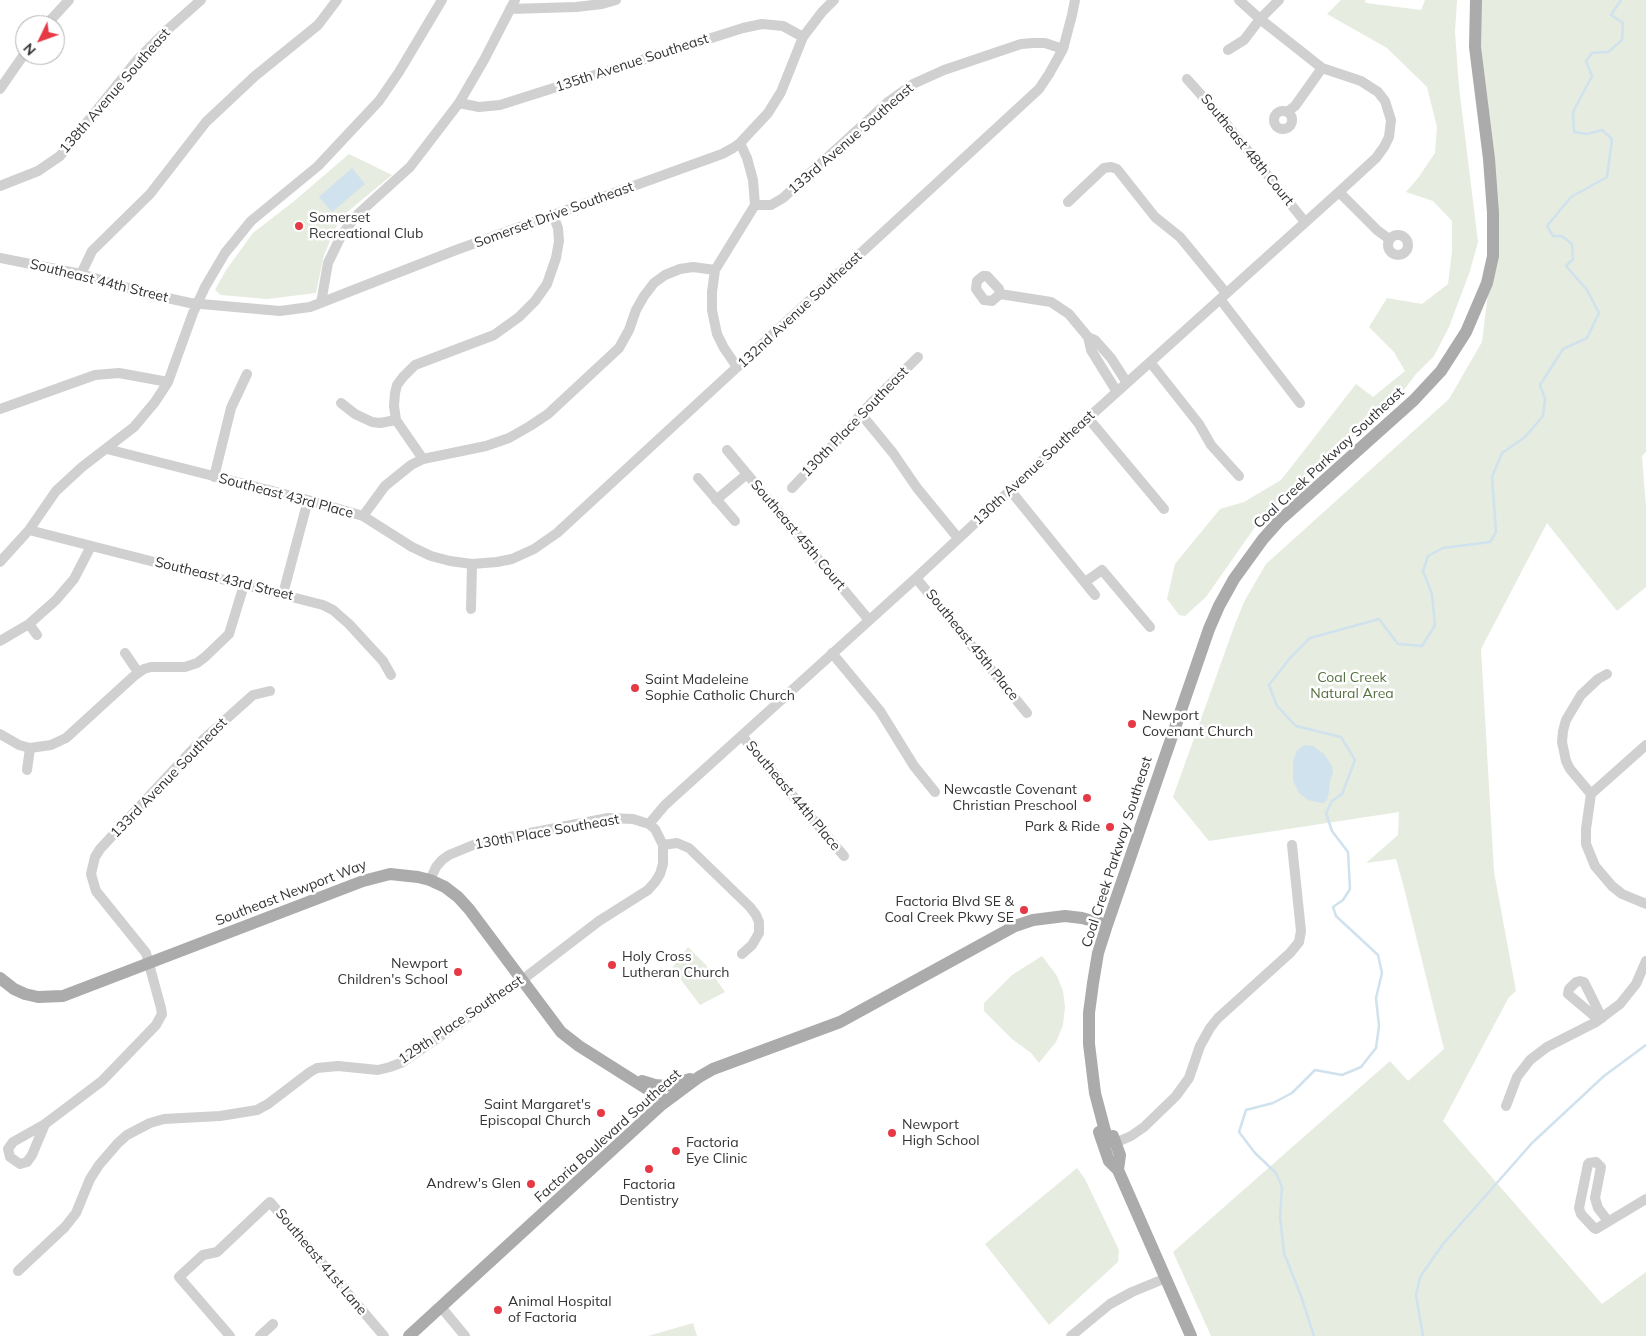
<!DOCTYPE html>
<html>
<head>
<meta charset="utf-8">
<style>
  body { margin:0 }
  #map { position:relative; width:1646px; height:1336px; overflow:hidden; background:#fff; font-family:Mulish,sans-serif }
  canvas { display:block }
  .north { position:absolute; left:15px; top:15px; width:50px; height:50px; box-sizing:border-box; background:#fff; border:1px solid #adadad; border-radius:50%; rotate:228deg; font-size:14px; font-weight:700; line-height:20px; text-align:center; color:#333 }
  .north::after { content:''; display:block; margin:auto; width:18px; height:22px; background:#e63946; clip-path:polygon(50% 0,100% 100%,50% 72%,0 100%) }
</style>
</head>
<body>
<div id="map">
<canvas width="1646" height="1336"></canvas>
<div class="north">N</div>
</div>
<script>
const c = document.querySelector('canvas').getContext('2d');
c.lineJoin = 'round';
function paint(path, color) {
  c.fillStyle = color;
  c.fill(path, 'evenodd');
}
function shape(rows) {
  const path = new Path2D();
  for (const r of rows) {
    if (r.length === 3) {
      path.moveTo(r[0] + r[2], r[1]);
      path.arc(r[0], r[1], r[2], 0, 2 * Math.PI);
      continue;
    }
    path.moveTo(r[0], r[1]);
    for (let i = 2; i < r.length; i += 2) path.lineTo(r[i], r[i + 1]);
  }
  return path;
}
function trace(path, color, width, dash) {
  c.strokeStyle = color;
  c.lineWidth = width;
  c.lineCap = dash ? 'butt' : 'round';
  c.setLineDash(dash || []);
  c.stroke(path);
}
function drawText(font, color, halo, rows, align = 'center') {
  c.font = font + ' Mulish,sans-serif';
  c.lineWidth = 5;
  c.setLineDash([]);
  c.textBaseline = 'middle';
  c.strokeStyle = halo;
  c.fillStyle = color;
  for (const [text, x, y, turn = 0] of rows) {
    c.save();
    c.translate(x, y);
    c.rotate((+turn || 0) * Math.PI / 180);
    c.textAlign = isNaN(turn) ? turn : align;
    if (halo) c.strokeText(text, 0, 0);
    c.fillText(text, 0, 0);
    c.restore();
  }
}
paint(shape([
  [1341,0,1365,0,1366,3,1421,10,1425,0,1457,0,1455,32,1459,87,1478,242,1470,271,1449,327,1434,356,1416,374,1403,391,1262,517,1206,597,1185,616,1179,615,1167,599,1175,564,1220,509,1244,502,1281,480,1356,384,1373,397,1405,371,1394,352,1369,327,1387,298,1422,304,1448,284,1452,252,1452,221,1433,201,1406,192,1418,178,1435,153,1437,127,1427,87,1387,48,1327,14],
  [1482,0,1646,0,1646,452,1642,456,1646,507,1646,587,1617,611,1547,523,1481,649,1494,872,1516,991,1509,997,1443,1121,1602,1304,1646,1272,1646,1336,1211,1336,1173,1252,1390,1061,1408,1081,1444,1049,1403,884,1396,859,1366,863,1398,835,1399,812,1209,841,1173,797,1235,624,1245,600,1266,564,1449,399,1482,342,1493,253,1476,44],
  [349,154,392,175,340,218,324,255,316,293,267,299,221,295,215,290,226,270,253,233,293,202],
  [688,947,706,965,725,992,700,1005,672,968],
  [1042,956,1057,976,1063,991,1065,1007,1063,1025,1056,1042,1039,1063,1031,1053,1012,1039,984,1011,984,1003,1012,975],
  [1077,1168,1085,1179,1119,1250,1118,1262,1049,1325,985,1244],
  [693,1323,697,1336,648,1336]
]), '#e6ecdf');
paint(shape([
  [352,168,365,184,332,212,319,197],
  [1305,745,1313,746,1324,754,1332,766,1333,773,1330,781,1329,792,1327,800,1323,803,1308,800,1299,793,1293,780,1293,761,1297,750]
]), '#cfe2ee');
trace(shape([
  [1314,1336,1301,1296,1284,1253,1280,1217,1282,1187,1276,1173,1255,1153,1239,1132,1246,1110,1273,1103,1292,1093,1315,1070,1342,1075,1361,1067,1376,1048,1379,1026,1376,998,1382,973,1378,955,1336,916,1333,907,1343,900,1350,889,1348,852,1332,831,1326,813,1332,801,1342,794,1355,760,1341,737,1296,726,1277,706,1269,685,1290,658,1310,638,1379,619,1398,644,1422,646,1435,625,1432,594,1423,571,1428,556,1443,548,1490,542,1496,532,1492,477,1502,453,1525,437,1543,416,1545,399,1540,385,1563,349,1587,338,1599,313,1587,290,1566,266,1573,259,1572,244,1562,236,1553,236,1547,226,1571,197,1607,177,1612,139,1602,130,1587,134,1574,132,1573,112,1592,76,1586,61,1592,53,1608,52,1622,40,1623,23,1611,15,1621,0],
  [1423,1336,1416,1295,1420,1277,1443,1244,1532,1143,1604,1076,1646,1045]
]), '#cfe2ee', 2.5);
trace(shape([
  [510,9,576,7,602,4,616,0],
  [46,25,69,0],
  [1228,50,1244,40,1260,19,1279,0],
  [1187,79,1221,117,1305,222],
  [0,89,25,53],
  [459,103,479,107,500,105,743,28,762,24,783,26,803,37],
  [1283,120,9],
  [1287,112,1295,106,1322,68],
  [0,186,38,171,60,156,138,59,166,31,201,0],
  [1339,192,1377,230,1389,239],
  [1068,202,1104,168,1111,167,1117,169,1155,217,1180,237,1226,293],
  [755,205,771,205,783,198,888,102,913,84,944,70,1021,44,1033,43,1045,43,1063,49],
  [1398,245,10],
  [0,258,81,274,145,293,190,303,280,311,310,307,456,250,722,154,733,148,740,143,768,113,781,92,803,37,822,12,834,0],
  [81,274,92,251,150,194,206,122,255,76,318,25,337,0],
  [1000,294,992,301,984,300,976,289,977,281,983,276,987,276,999,289,1000,294,1051,302,1069,314,1088,337,1091,350,1117,392],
  [1220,299,1300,403],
  [321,303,328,263,342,234,358,214,410,167,459,103,484,60,515,0],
  [1088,337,1095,340,1111,358,1127,383],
  [1150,362,1199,424,1211,445,1239,476],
  [737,367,724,348,717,334,712,310,712,292,715,270,755,205,753,180,747,158,740,143],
  [341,403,355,414,372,422,380,423,396,420],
  [0,409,95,375,119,373,168,382],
  [861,414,893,453,917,488,958,538],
  [1088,418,1164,509],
  [107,449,308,500,363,516,412,547,431,556,450,561,472,564,497,562,512,559,534,549,557,533,1039,89,1049,74,1063,49,1072,15,1075,0],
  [727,450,869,620],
  [423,459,396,420,394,406,395,393,397,385,403,377,415,365,494,335,519,317,535,301,547,284,556,258,559,241,558,228,553,215],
  [214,477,231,408,247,374],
  [698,478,735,521],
  [792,488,851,426,871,403,918,357],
  [1010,490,1095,595],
  [716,500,747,474],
  [363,516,385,486,411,465,423,459,486,446,509,438,530,426,548,414,619,348,629,330,636,310,644,296,654,283,665,275,680,269,693,267,715,270],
  [29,530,323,605,333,610,349,624,383,661,391,675],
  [0,562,29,530,56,491,82,467,134,427,155,402,168,382,193,313,205,287,225,253,251,221,318,166,379,101,399,72,442,0],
  [916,578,1027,713],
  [1085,582,1102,570,1150,627],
  [283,594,308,500],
  [471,609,472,564],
  [29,624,37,635],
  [0,641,29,624,56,600,74,579,91,546],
  [125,653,138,672],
  [832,653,880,711,914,766,935,792],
  [0,734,19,745,30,748,27,770],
  [742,736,844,856],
  [30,748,51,745,66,738,134,676,144,669,151,667,185,667,197,663,205,657,229,634,244,585],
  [1591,794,1570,769,1566,761,1562,742,1563,731,1566,720,1581,695,1598,679,1607,674],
  [1591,794,1586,829,1586,844,1595,866,1612,886,1622,894,1646,904],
  [1591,794,1646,745],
  [649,824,665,805,916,578,1088,418,1339,192,1376,158,1384,147,1389,137,1391,120,1385,101,1378,92,1361,81,1322,68,1260,19,1239,0],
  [663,845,677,843,689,848,750,907,756,915,759,922,759,933,752,945,742,954],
  [1599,1020,1568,994,1569,989,1576,982,1580,981,1584,982,1602,1018],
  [1506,1106,1517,1077,1530,1060,1547,1047,1596,1022,1620,1004,1636,984,1646,961],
  [45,1124,32,1155,27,1162,20,1164,10,1157,8,1149,13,1142,45,1124,102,1081,156,1025,162,1014,161,1008,146,953,96,891,91,874,95,857,100,849,195,747,253,695,270,691],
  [1115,1143,1131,1136,1144,1127,1176,1096,1189,1078,1200,1046,1210,1028,1218,1018,1290,953,1299,942,1301,931,1292,845],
  [1608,1221,1598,1208,1595,1198,1601,1167,1596,1162,1589,1163,1588,1164,1579,1208,1581,1214,1594,1228,1596,1229,1646,1199],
  [18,1271,65,1227,76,1213,90,1179,99,1165,118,1143,127,1135,150,1123,164,1119,220,1116,257,1110,268,1104,310,1072,317,1068,338,1066,378,1070,390,1067,403,1062,522,980,599,921,648,890,655,882,660,874,663,864,663,845,655,829,649,824,633,819,608,818,478,843,449,855,442,860,436,867,430,880],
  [441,1307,465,1336],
  [230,1336,179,1277,203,1255,217,1252,270,1202,384,1336],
  [260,1336,273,1324],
  [1071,1336,1110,1304,1132,1292,1166,1278]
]), '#d0d0d0', 10);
trace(shape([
  [0,978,14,989,25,994,38,997,63,996,363,881,390,874,418,877,430,880,445,887,458,897,469,909,561,1032,579,1046,666,1101],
  [642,1081,655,1085,666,1086,690,1079],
  [1099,1132,1109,1161,1118,1170,1191,1336],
  [1113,1136,1120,1155,1118,1170],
  [1115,1143,1107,1137,1105,1131,1095,1093,1089,1044,1089,1013,1093,983,1098,953,1107,925,1209,629,1219,606,1234,579,1263,539,1280,520,1414,400,1441,371,1466,332,1487,283,1493,256,1493,213,1489,159,1475,47,1476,0],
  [409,1336,660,1106,699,1077,713,1069,840,1022,1015,926,1033,920,1065,916,1082,918,1107,925]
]), '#ababab', 12);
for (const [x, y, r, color] of [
  [299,226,5,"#e63946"],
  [635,688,5,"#e63946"],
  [1132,724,5,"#e63946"],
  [1087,798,5,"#e63946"],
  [1110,827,5,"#e63946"],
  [1024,910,5,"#e63946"],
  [612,965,5,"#e63946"],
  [458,972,5,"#e63946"],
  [601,1113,5,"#e63946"],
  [892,1133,5,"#e63946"],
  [676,1151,5,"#e63946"],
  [649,1169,5,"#e63946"],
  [531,1184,5,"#e63946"],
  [498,1310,5,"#e63946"]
]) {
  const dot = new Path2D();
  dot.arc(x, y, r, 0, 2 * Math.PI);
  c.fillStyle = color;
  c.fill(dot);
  trace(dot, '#fff', 2);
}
drawText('14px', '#333', '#fff', [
  ["135th Avenue Southeast",632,63,-18],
  ["138th Avenue Southeast",115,91,-49],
  ["133rd Avenue Southeast",851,139,-41],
  ["Southeast 48th Court",1247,150,51],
  ["Somerset Drive Southeast",554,215,-20],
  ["Southeast 44th Street",99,281,14],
  ["132nd Avenue Southeast",800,310,-43],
  ["130th Place Southeast",855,422,-46],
  ["Coal Creek Parkway Southeast",1329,458,-43],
  ["130th Avenue Southeast",1034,468,-43],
  ["Southeast 43rd Place",286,496,15],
  ["Southeast 45th Court",798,535,50],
  ["Southeast 43rd Street",224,579,14],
  ["Southeast 45th Place",972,645,51],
  ["133rd Avenue Southeast",169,778,-46],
  ["Southeast 44th Place",793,796,50],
  ["130th Place Southeast",547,832,-10],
  ["Coal Creek Parkway Southeast",1117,852,-72],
  ["Southeast Newport Way",291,893,-21],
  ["129th Place Southeast",461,1020,-34],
  ["Factoria Boulevard Southeast",608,1136,-42],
  ["Southeast 41st Lane",321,1262,50]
]);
drawText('14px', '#333', '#fff', [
  ["Somerset",309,218],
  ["Recreational Club",309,234],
  ["Saint Madeleine",645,680],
  ["Sophie Catholic Church",645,696],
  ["Newport",1142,716],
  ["Covenant Church",1142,732],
  ["Newcastle Covenant",1077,790,"right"],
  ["Christian Preschool",1077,806,"right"],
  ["Park & Ride",1100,827,"right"],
  ["Factoria Blvd SE &",1014,902,"right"],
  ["Coal Creek Pkwy SE",1014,918,"right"],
  ["Holy Cross",622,957],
  ["Lutheran Church",622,973],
  ["Newport",448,964,"right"],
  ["Children's School",448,980,"right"],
  ["Saint Margaret's",591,1105,"right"],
  ["Episcopal Church",591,1121,"right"],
  ["Newport",902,1125],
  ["High School",902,1141],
  ["Factoria",686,1143],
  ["Eye Clinic",686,1159],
  ["Andrew's Glen",521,1184,"right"],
  ["Factoria",649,1185,"center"],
  ["Dentistry",649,1201,"center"],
  ["Animal Hospital",508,1302],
  ["of Factoria",508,1318]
], 'left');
drawText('14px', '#56703f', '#fff', [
  ["Coal Creek",1352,678],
  ["Natural Area",1352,694]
]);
</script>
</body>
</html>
